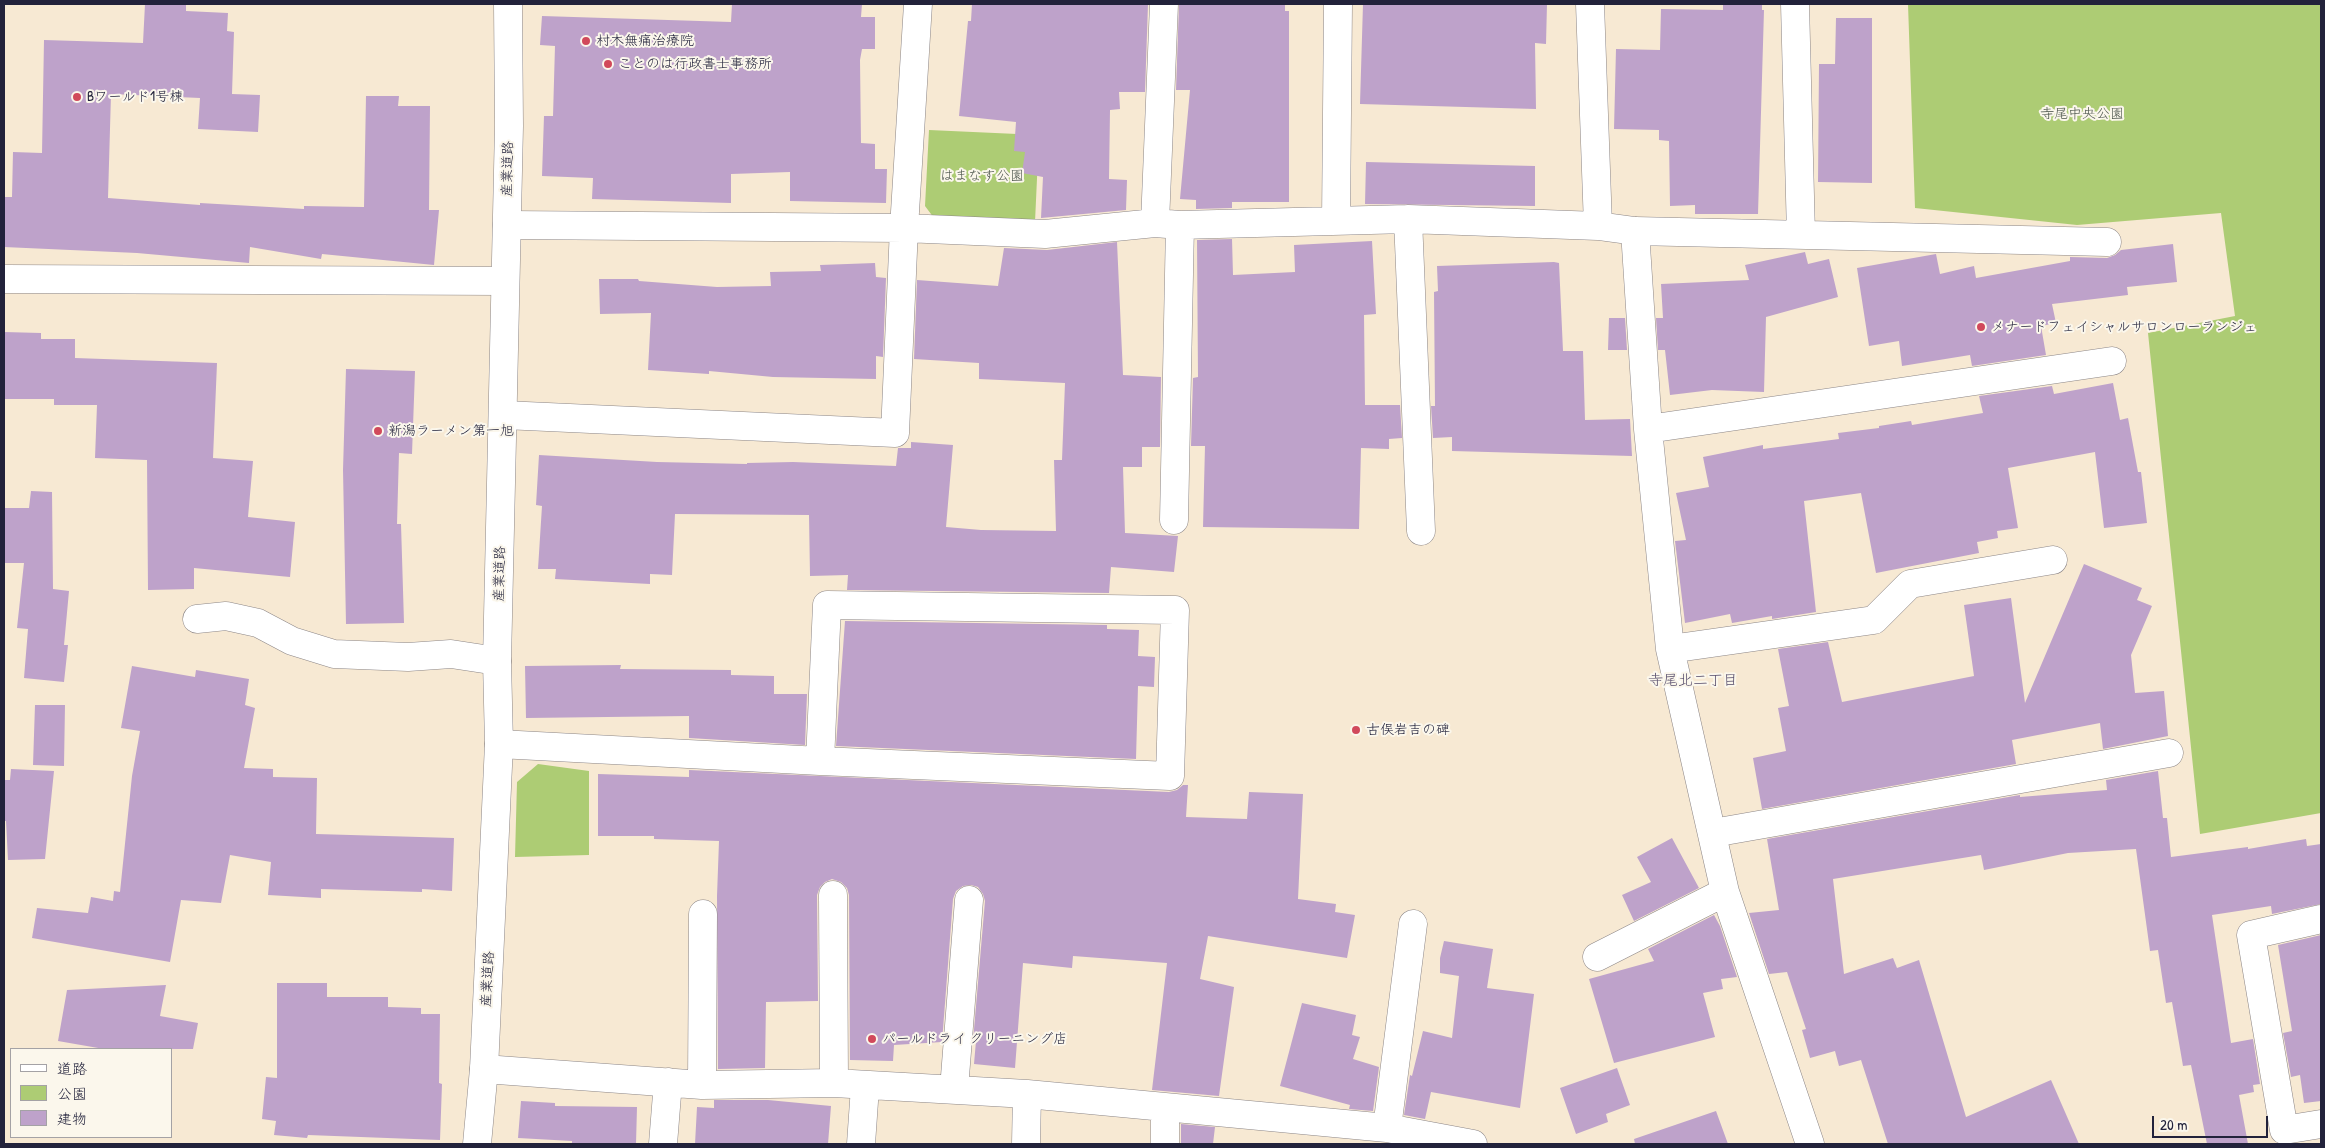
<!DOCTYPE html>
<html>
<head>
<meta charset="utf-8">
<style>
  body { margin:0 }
  #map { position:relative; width:2325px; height:1148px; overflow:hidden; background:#f7e9d3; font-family:"Patrick Hand","Klee One",sans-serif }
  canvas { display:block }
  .frame { position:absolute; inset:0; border:5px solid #22223b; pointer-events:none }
  .legend { position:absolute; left:10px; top:1048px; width:162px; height:90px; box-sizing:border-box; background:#fbf7ec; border:1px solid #a4a2a5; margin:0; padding:6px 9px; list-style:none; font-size:15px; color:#22223b }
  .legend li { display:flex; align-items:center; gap:10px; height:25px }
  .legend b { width:25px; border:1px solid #a4a2a5 }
  .scale { position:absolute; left:2152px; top:1116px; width:116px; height:22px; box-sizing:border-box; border:2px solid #22223b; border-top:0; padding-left:6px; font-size:15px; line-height:18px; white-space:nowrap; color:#22223b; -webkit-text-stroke:4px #fbf7ec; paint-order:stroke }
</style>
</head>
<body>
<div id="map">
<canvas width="2325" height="1148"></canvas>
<div class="frame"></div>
<ul class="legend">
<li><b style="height:6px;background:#fff"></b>道路</li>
<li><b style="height:14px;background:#adcc74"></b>公園</li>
<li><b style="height:14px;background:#bea2ca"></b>建物</li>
</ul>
<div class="scale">20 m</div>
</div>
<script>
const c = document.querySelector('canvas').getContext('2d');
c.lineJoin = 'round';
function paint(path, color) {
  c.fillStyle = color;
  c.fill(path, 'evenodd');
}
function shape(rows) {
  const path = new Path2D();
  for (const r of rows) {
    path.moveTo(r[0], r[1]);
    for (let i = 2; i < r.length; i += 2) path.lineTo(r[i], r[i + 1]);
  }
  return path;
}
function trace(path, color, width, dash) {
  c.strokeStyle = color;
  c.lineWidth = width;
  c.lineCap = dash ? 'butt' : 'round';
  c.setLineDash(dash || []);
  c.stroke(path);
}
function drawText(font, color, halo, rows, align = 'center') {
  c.font = font + ' "Patrick Hand","Klee One",sans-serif';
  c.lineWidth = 4;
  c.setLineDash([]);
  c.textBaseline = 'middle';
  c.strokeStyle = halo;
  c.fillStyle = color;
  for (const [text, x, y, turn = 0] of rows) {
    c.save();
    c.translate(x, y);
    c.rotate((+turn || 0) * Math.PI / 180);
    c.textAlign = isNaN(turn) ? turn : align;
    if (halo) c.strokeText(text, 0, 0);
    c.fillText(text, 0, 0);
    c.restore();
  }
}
paint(shape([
  [1908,4,2321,4,2321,813,2200,834,2148,333,2235,316,2221,213,2077,225,1915,208],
  [929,130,1039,135,1035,222,934,218,925,206],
  [538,764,589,771,589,855,515,857,517,782]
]), '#adcc74');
paint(shape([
  [145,4,186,4,186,11,228,13,227,31,234,32,232,94,260,95,258,132,198,129,200,98,111,94,108,198,200,205,200,203,304,209,304,206,364,207,366,96,399,96,398,106,430,106,429,210,439,210,434,265,322,254,321,259,250,247,249,263,137,253,4,247,4,197,12,197,13,152,42,153,44,40,143,43],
  [732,4,862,4,861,17,875,17,875,49,862,49,860,60,861,143,875,144,875,169,887,169,886,203,790,201,790,172,731,174,731,203,592,199,593,178,542,176,544,116,553,116,555,46,540,45,542,16,731,22],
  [972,4,1148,4,1145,92,1119,92,1120,109,1110,110,1109,179,1127,180,1126,210,1041,218,1043,177,1022,173,1025,152,1014,151,1016,122,959,116,968,21,971,21],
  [1179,4,1285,4,1285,11,1289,11,1289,202,1232,202,1232,208,1196,209,1196,200,1180,199,1190,90,1176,90],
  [1363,4,1547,4,1546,44,1535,43,1536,109,1360,104],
  [1723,4,1762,4,1762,10,1764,10,1758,214,1695,214,1695,205,1670,206,1669,141,1659,140,1659,130,1614,129,1616,49,1660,50,1661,9,1723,10],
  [1836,18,1872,18,1872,183,1818,182,1819,64,1835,64],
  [1366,162,1535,166,1535,206,1365,204],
  [1232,239,1233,275,1295,272,1294,245,1372,241,1376,314,1364,315,1365,405,1400,405,1402,438,1389,439,1389,449,1361,448,1359,529,1203,527,1205,446,1191,446,1193,378,1198,377,1197,240],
  [1117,242,1123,375,1161,377,1160,447,1142,447,1142,467,1123,467,1125,533,1178,536,1174,572,1111,567,1109,593,847,590,848,575,810,576,809,515,675,514,672,575,650,574,650,584,555,579,556,569,538,569,542,506,536,505,539,455,657,462,747,464,747,463,793,462,896,466,898,448,911,448,911,442,953,445,946,527,981,530,1056,531,1054,460,1062,460,1065,383,979,379,979,363,914,359,917,280,998,286,1004,248,1047,250],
  [2173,244,2177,282,2127,287,2128,295,2052,304,2056,323,2041,326,2046,355,1972,366,1970,355,1902,366,1899,341,1869,346,1857,268,1936,254,1940,274,1974,266,1976,278,2070,261,2070,257,2107,258,2115,255,2121,250],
  [1805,252,1808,264,1829,259,1838,297,1766,317,1764,392,1712,390,1670,395,1665,350,1658,350,1656,318,1663,318,1661,284,1749,280,1745,265],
  [1554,262,1559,263,1563,351,1583,351,1585,420,1630,419,1632,456,1452,451,1452,437,1433,438,1431,406,1435,406,1434,292,1438,291,1437,266],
  [875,263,876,277,886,278,883,357,876,356,876,379,773,377,709,371,709,374,648,370,651,313,600,314,599,279,638,279,639,281,717,287,771,286,770,272,821,271,820,265],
  [1609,318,1625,318,1627,350,1608,350],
  [4,332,41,333,41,339,75,339,75,358,217,363,213,458,253,461,248,517,295,522,290,577,194,568,194,589,148,590,147,460,95,458,97,405,54,405,54,399,4,399],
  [346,369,415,371,412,454,399,453,397,524,401,524,404,623,346,624,343,470],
  [2113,383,2120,420,2128,418,2138,472,2141,472,2147,523,2104,528,2095,452,2008,468,2018,528,1997,531,1998,538,1977,542,1979,553,1876,573,1861,493,1804,501,1816,612,1772,619,1772,616,1732,623,1730,614,1685,623,1675,541,1686,540,1676,493,1709,487,1703,457,1763,445,1763,449,1839,439,1838,433,1879,428,1879,426,1911,421,1912,425,1983,413,1979,396,2052,386,2054,394],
  [31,491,52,492,53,589,69,591,64,645,68,645,64,682,24,678,28,629,17,628,24,563,4,563,4,508,29,508],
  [2084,564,2142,588,2137,600,2152,606,2131,655,2135,693,2164,691,2168,736,2103,749,2100,723,2012,740,2016,764,1762,809,1753,758,1786,751,1778,708,1789,706,1778,649,1828,642,1842,702,1974,676,1964,605,2011,598,2025,703],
  [845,621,1107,625,1107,629,1139,630,1138,656,1155,657,1154,687,1138,686,1136,759,836,746],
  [621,665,620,669,731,670,731,675,774,676,774,694,807,694,805,745,689,738,689,716,526,718,525,666],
  [132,666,195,677,196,670,249,679,245,705,255,708,244,768,273,769,273,777,317,778,316,834,454,838,452,891,422,889,422,892,321,889,321,898,268,895,271,862,230,855,221,903,181,900,170,962,32,938,37,908,88,913,91,897,113,901,114,891,120,892,132,776,140,731,121,728],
  [35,705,65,705,64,766,33,765],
  [11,769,54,771,45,859,8,860,6,821,4,821,4,780,10,780],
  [689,770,1169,792,1177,790,1183,785,1188,785,1186,817,1247,819,1249,792,1303,794,1298,899,1336,904,1335,912,1355,915,1347,958,1208,936,1200,979,1234,987,1219,1096,1152,1090,1167,963,1073,956,1072,968,1023,963,1015,1068,974,1064,976,1041,973,1041,985,901,983,894,978,887,971,885,963,886,956,891,953,899,942,1042,894,1045,893,1061,850,1060,849,895,847,888,841,882,832,879,825,882,820,887,817,895,818,1001,766,1002,765,1068,718,1069,717,896,719,841,654,839,654,836,598,836,598,774,689,777],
  [2158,771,2163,818,2167,818,2171,857,2248,847,2248,849,2306,839,2307,846,2321,844,2321,904,2272,914,2271,906,2212,915,2231,1043,2253,1039,2260,1084,2253,1085,2254,1092,2239,1095,2248,1144,2207,1144,2191,1065,2183,1066,2172,1002,2166,1003,2158,950,2150,951,2136,849,2068,853,1984,870,1981,855,1833,879,1844,974,1893,958,1897,968,1919,960,1966,1117,2051,1080,2079,1144,1888,1144,1861,1060,1839,1066,1835,1051,1810,1058,1802,1030,1806,1029,1787,972,1769,974,1749,913,1779,910,1767,839,2020,795,2020,797,2107,790,2106,780],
  [1672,838,1699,888,1634,921,1622,895,1651,882,1637,857],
  [1714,915,1720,926,1737,977,1721,979,1723,989,1703,993,1715,1037,1614,1063,1589,979,1654,961,1648,949],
  [2321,935,2321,1101,2304,1103,2300,1075,2291,1077,2283,1033,2292,1031,2278,945],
  [1444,941,1493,949,1487,988,1534,994,1520,1108,1431,1092,1425,1119,1404,1115,1410,1075,1412,1076,1423,1031,1452,1038,1459,976,1440,973,1440,958],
  [277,983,327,983,327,997,388,997,388,1007,421,1008,421,1014,440,1014,439,1083,442,1084,440,1140,308,1135,307,1138,274,1135,276,1121,262,1119,266,1077,277,1078],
  [166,985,160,1016,198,1023,193,1049,104,1049,58,1041,67,990],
  [1302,1003,1356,1015,1352,1035,1360,1037,1353,1059,1379,1067,1373,1111,1349,1109,1350,1105,1280,1086],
  [1617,1068,1630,1105,1606,1114,1608,1122,1576,1134,1560,1088],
  [714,1100,768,1100,831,1106,828,1144,695,1144,697,1107,714,1108],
  [521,1101,555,1103,555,1106,637,1107,636,1144,572,1144,572,1141,518,1138],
  [1716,1111,1728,1144,1635,1144,1634,1139],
  [1181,1124,1215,1127,1213,1144,1181,1144]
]), '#bea2ca');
const street = shape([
  [1590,4,1598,226],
  [1795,4,1801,235],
  [1408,219,1421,531],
  [1336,221,1338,4],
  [1155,223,1164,4],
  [507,225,904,228,1045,234,1155,223,1180,225,1408,219,1598,226,1635,231,2107,242],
  [1635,231,1648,429,1670,649,1725,892,1810,1144],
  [4,279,505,281],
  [504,415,895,433,904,228,918,4],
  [1648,429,2112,361],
  [1174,520,1180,225],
  [197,619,226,616,258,623,292,641,334,654,408,657,451,654,497,661],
  [1670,649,1874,620,1910,584,2053,560],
  [499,744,820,761,1170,776,1175,610,827,605,820,761],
  [1713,833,2169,753],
  [833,895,834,1083],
  [2321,919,2251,935,2284,1130,2321,1124],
  [1597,957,1725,892],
  [484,1069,702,1085,834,1083,1027,1094,1387,1128,1473,1144],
  [702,1085,703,914],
  [954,1089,969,900],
  [1165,1107,1165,1144],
  [1387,1128,1413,924],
  [663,1144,668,1082],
  [861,1144,865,1087],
  [1026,1144,1027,1094]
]);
const secondary = shape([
  [477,1144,484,1069,499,744,497,661,509,126,508,4]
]);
trace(street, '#8c8687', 29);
trace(secondary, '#8c8687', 29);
trace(street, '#fff', 28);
trace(secondary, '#fff', 28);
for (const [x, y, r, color] of [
  [586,41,5,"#d1495b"],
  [608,64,5,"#d1495b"],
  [77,97,5,"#d1495b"],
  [1981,327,5,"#d1495b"],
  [378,431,5,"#d1495b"],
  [1356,730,5,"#d1495b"],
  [872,1039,5,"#d1495b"]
]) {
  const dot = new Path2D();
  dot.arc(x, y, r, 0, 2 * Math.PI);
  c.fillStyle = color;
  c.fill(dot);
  trace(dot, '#fbf7ec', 2);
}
drawText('14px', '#22223b', '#fbf7ec', [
  ["村木無痛治療院",596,41],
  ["ことのは行政書士事務所",618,64],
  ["Bワールド1号棟",87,97],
  ["メナードフェイシャルサロンローランジェ",1991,327],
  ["新潟ラーメン第一旭",388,431],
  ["古俣岩吉の碑",1366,730],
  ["パールドライ クリーニング店",882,1039]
], 'left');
drawText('14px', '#4c554c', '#fbf7ec', [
  ["寺尾中央公園",2082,114],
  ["はまなす公園",982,176]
]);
drawText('14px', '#22223b', '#fbf7ec', [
  ["産業道路",508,169,-89],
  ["産業道路",500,574,-89],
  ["産業道路",488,979,-87]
]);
drawText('15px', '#594f6d', '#fbf7ec', [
  ["寺尾北二丁目",1693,681]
]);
</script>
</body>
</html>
